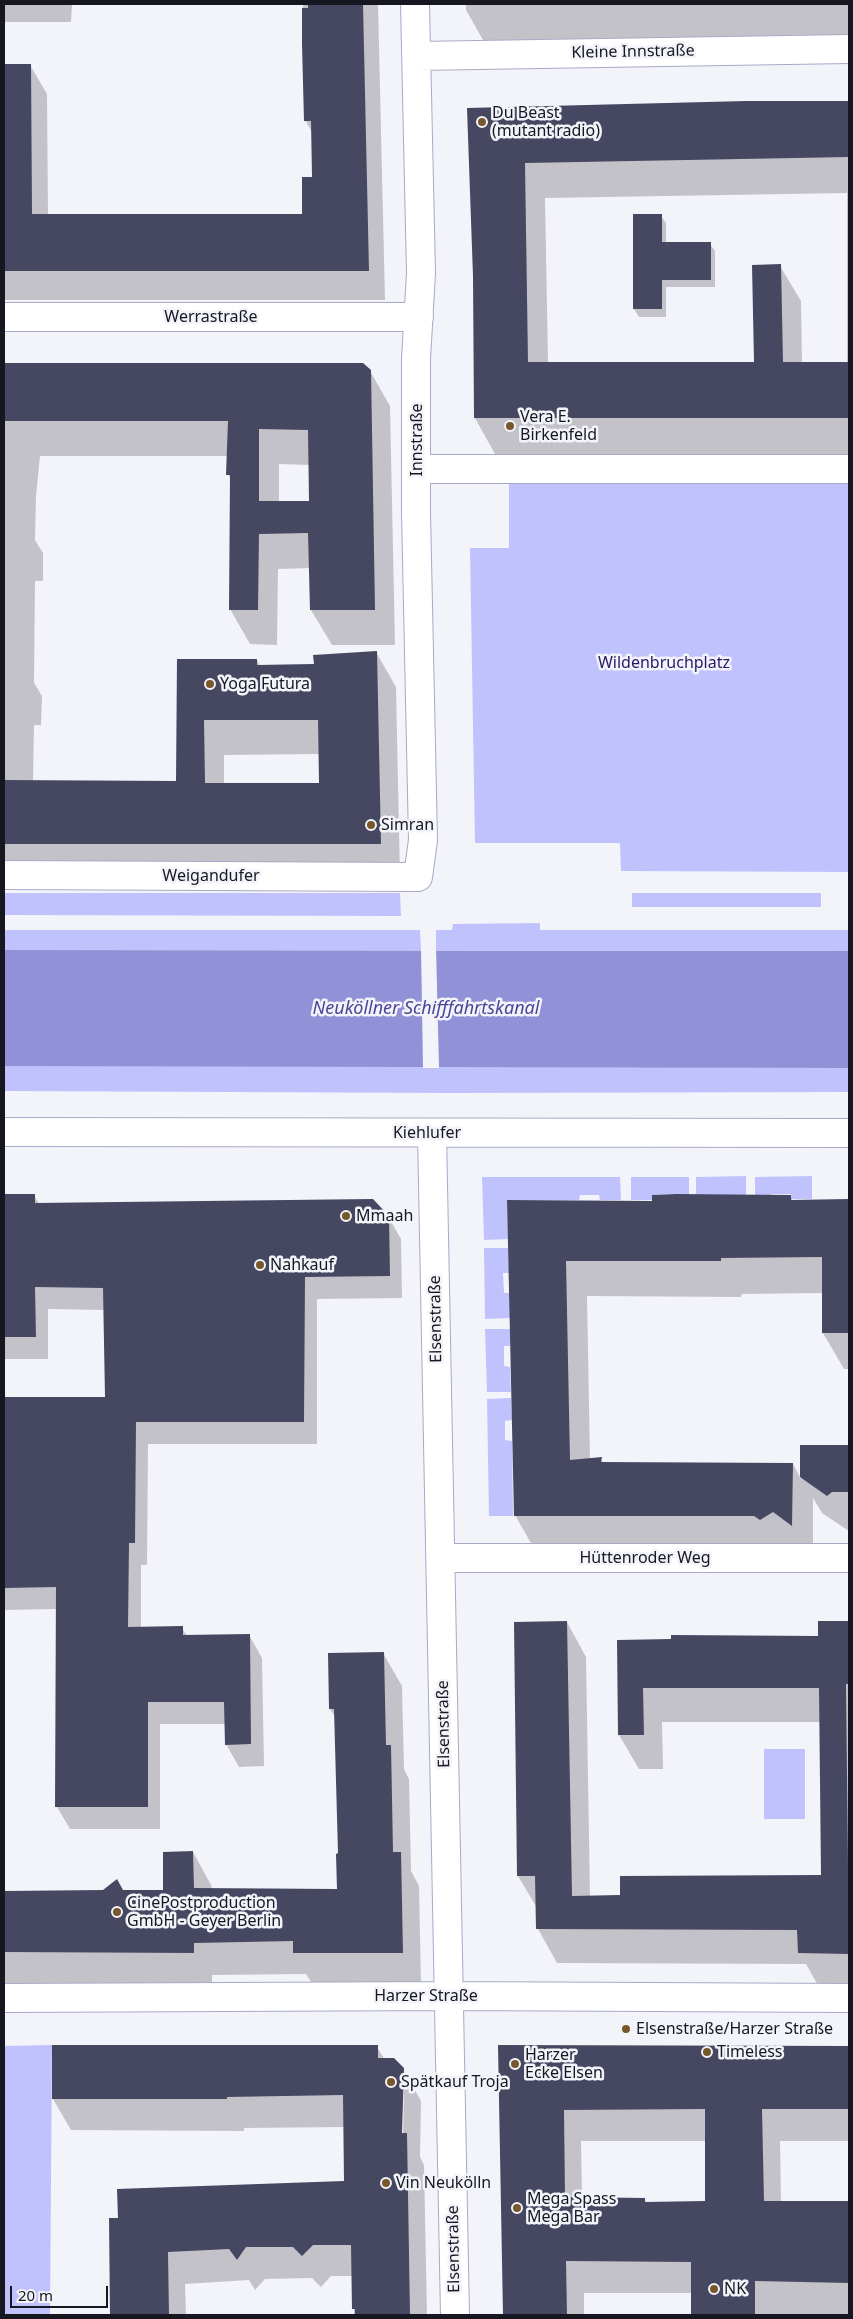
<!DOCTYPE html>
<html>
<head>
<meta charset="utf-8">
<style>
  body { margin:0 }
  #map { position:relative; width:853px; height:2319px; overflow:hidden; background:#f3f3fa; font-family:"Noto Sans",sans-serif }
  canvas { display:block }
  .frame { position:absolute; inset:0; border:5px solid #171722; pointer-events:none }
  .scale { position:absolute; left:10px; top:2286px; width:98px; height:22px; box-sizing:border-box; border:2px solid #171722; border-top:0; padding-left:6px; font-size:15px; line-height:18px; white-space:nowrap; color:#171722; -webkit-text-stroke:4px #f3f3fa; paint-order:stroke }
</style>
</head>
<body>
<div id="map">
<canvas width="853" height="2319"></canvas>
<div class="frame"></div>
<div class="scale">20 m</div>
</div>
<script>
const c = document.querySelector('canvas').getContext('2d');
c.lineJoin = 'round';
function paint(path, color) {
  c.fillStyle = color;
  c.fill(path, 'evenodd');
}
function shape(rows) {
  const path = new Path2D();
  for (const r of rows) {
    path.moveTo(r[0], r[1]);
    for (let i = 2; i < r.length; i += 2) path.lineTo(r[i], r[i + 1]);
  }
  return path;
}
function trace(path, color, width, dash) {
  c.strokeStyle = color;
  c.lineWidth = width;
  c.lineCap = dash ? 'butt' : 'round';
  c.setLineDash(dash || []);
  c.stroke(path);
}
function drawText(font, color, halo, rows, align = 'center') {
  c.font = font + ' "Noto Sans",sans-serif';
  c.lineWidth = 5;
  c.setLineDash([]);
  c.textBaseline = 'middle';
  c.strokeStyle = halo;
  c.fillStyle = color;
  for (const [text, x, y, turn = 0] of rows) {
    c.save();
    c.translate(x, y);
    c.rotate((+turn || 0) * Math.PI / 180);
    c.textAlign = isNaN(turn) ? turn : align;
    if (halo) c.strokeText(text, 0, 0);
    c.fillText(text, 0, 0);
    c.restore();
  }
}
paint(shape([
  [509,478,849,479,849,872,621,871,620,843,475,843,470,548,509,548],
  [4,893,400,893,401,916,4,915],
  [632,893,821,893,821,907,632,907],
  [540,923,540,930,849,930,849,951,436,950,436,930,452,930,453,924],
  [4,930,420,930,421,950,4,950],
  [439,1065,849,1068,849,1092,448,1093,4,1091,4,1066],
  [746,1176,746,1200,696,1200,696,1177],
  [812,1176,812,1199,791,1199,791,1194,771,1194,771,1200,755,1200,755,1177],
  [482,1177,620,1177,621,1200,600,1200,599,1195,580,1195,579,1200,507,1200,508,1239,484,1240],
  [631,1177,689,1177,689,1200,672,1194,652,1195,652,1200,631,1200],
  [484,1248,508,1248,509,1273,503,1273,504,1293,510,1293,510,1318,485,1319],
  [485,1329,510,1329,510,1346,504,1346,504,1366,510,1367,511,1392,487,1392],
  [511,1398,512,1420,505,1421,505,1440,512,1441,513,1516,489,1516,487,1399],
  [764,1749,805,1749,805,1819,764,1819],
  [52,2045,50,2315,4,2315,4,2046]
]), '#c0c2fd');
paint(shape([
  [4,950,849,951,849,1068,4,1066]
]), '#9091d6');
paint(shape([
  [421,947,436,947,439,1068,423,1068]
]), '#f3f3fa');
paint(shape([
  [4,4,72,4,71,22,4,22],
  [303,4,378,4,385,300,4,300,4,65,30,65,47,94,48,216,303,215,313,178,312,132,305,120],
  [466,4,849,4,849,41,487,47,466,10],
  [849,103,849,454,495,454,475,418,474,276,468,109],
  [847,193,847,363,802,363,801,301,780,266,755,363,548,363,545,198],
  [661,216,666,223,666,244,710,244,715,251,715,287,666,287,666,317,639,317,634,309],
  [4,364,363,364,370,371,390,406,395,645,332,645,311,610,311,568,278,569,277,645,250,644,230,609,231,480,228,474,228,456,40,456,36,496,35,540,43,553,43,581,35,581,34,683,42,696,41,725,34,725,33,781,177,782,179,660,257,660,260,666,315,665,376,652,396,687,400,879,4,879],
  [279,464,310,465,310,502,279,502],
  [319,754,320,784,224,784,224,755],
  [34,1195,39,1204,388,1216,401,1239,402,1298,317,1299,317,1444,148,1444,147,1565,141,1565,141,1628,182,1628,187,1636,249,1635,262,1658,264,1766,239,1767,226,1744,226,1724,160,1724,160,1829,70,1829,57,1807,57,1609,4,1610,4,1716,4,1398,106,1399,105,1310,48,1309,48,1359,4,1359,4,1196],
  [790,1196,793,1201,849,1201,849,1369,844,1369,823,1333,823,1293,742,1294,741,1297,587,1296,590,1460,601,1459,604,1464,793,1464,801,1479,801,1446,849,1446,849,1531,822,1513,813,1498,813,1561,536,1552,515,1515,508,1202,653,1202],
  [567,1622,586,1657,590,1897,621,1896,822,1876,821,1722,662,1722,663,1769,639,1769,619,1735,618,1641,819,1637,819,1622,849,1622,849,1987,819,1987,806,1964,557,1963,538,1929,537,1908,518,1876],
  [383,1653,402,1686,404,1769,409,1779,411,1871,419,1886,421,1985,313,1985,306,1974,212,1975,212,1985,4,1984,4,1892,164,1891,193,1852,211,1885,212,1889,338,1890,340,1855,336,1718,330,1709,329,1654],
  [499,2046,849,2047,849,2141,780,2141,781,2202,849,2202,849,2315,692,2315,692,2293,584,2293,584,2315,504,2315],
  [581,2141,706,2141,706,2202,647,2203,644,2199,582,2198],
  [377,2047,385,2060,403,2069,421,2101,420,2157,424,2165,427,2315,354,2315,353,2276,331,2276,321,2287,312,2278,265,2279,255,2290,249,2280,185,2284,186,2315,111,2315,110,2219,346,2182,345,2127,244,2128,244,2131,71,2130,53,2099],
  [402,2090,404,2090,403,2139,401,2139]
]), '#0003');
paint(shape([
  [308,4,363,4,369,271,4,271,4,64,31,64,32,214,302,214,302,177,312,177,311,121,304,121,302,44,302,8,308,8],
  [746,101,849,101,849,157,525,163,528,362,754,362,752,265,781,264,783,362,849,362,849,418,474,418,473,276,467,108],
  [633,214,662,214,662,242,711,242,711,280,662,280,662,309,633,309],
  [4,363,363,363,371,370,375,610,310,610,308,533,259,534,258,610,229,610,230,475,226,475,228,421,4,421],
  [259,429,308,430,309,501,259,501],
  [377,651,381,844,4,844,4,780,176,781,177,659,257,659,257,665,314,664,313,655],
  [204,720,318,720,319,783,205,783],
  [4,1194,35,1194,35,1203,373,1199,389,1216,390,1276,305,1277,304,1422,136,1422,135,1543,129,1543,128,1627,183,1626,183,1635,250,1634,251,1744,225,1745,224,1702,148,1702,148,1807,55,1807,56,1587,4,1588,4,1397,105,1397,103,1288,35,1287,36,1337,4,1337],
  [676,1194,791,1195,791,1200,849,1199,849,1333,822,1333,822,1257,721,1258,721,1261,566,1261,570,1460,602,1457,601,1462,793,1463,792,1526,773,1512,760,1520,754,1516,514,1516,507,1200,652,1201,652,1195],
  [800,1445,849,1445,849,1492,832,1492,827,1496,800,1477],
  [567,1621,572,1896,620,1895,620,1876,821,1875,819,1688,643,1688,644,1735,618,1735,617,1640,671,1639,671,1635,818,1636,818,1621,849,1621,849,1684,846,1684,849,1954,798,1953,797,1930,536,1929,535,1876,517,1876,514,1622],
  [384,1652,386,1745,391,1745,393,1852,401,1852,403,1953,293,1953,293,1941,194,1943,194,1953,4,1952,4,1891,103,1890,117,1879,123,1890,163,1890,163,1852,193,1851,194,1888,337,1889,336,1854,338,1853,334,1709,329,1709,328,1653],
  [52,2045,378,2045,378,2058,394,2058,404,2068,402,2133,407,2133,410,2315,355,2315,355,2309,352,2309,351,2245,313,2245,302,2256,293,2247,246,2247,237,2260,229,2249,168,2252,169,2315,110,2315,109,2218,118,2218,117,2189,344,2181,343,2095,227,2097,227,2099,52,2099],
  [498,2045,849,2046,849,2109,762,2109,764,2201,849,2201,849,2283,755,2281,755,2315,691,2315,691,2262,566,2261,567,2315,503,2315],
  [705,2109,705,2201,645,2202,645,2198,565,2197,564,2110]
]), '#464761');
const minor = shape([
  [417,56,849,49],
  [4,317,419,317],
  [417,469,849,469],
  [4,875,418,877,423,840,416,512,416,359,421,273,415,4],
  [4,1132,849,1133],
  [432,1133,455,2315],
  [441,1558,849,1558],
  [4,1998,450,1996,849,1998]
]);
trace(minor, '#a8a9c8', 30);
trace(minor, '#fff', 28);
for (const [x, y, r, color] of [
  [482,122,5,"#77582d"],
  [510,426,5,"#77582d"],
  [210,684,5,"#77582d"],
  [371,825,5,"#77582d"],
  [346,1216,5,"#77582d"],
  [260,1265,5,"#77582d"],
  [117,1912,5,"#77582d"],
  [626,2029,5,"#77582d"],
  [707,2052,5,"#77582d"],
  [515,2064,5,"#77582d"],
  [391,2082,5,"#77582d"],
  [386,2183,5,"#77582d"],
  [517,2208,5,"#77582d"],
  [714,2289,5,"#77582d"]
]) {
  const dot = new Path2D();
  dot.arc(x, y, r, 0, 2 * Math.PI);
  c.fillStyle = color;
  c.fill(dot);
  trace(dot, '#f3f3fa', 2);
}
drawText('16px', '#171722', '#f3f3fa', [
  ["Kleine Innstraße",633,52,-1],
  ["Werrastraße",211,317],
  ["Innstraße",417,440,-90],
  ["Weigandufer",211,876],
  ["Kiehlufer",427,1133],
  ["Elsenstraße",436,1319,-91],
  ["Hüttenroder Weg",645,1558],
  ["Elsenstraße",444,1724,-91],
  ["Harzer Straße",426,1996],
  ["Elsenstraße",454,2249,-91]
]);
drawText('16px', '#171722', '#f3f3fa', [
  ["Du Beast",492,113],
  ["(mutant radio)",492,131],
  ["Vera E.",520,417],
  ["Birkenfeld",520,435],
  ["Yoga Futura",220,684],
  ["Simran",381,825],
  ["Mmaah",356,1216],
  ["Nahkauf",270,1265],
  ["CinePostproduction",127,1903],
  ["GmbH - Geyer Berlin",127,1921],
  ["Elsenstraße/Harzer Straße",636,2029],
  ["Timeless",717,2052],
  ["Harzer",525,2055],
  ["Ecke Elsen",525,2073],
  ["Spätkauf Troja",401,2082],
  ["Vin Neukölln",396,2183],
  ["Mega Spass",527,2199],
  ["Mega Bar",527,2217],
  ["NK",724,2289]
], 'left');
drawText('16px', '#271868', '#f3f3fa', [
  ["Wildenbruchplatz",664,663]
]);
drawText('italic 18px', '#4b4598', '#f3f3fa', [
  ["Neuköllner Schifffahrtskanal",426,1009]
]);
</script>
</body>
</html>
